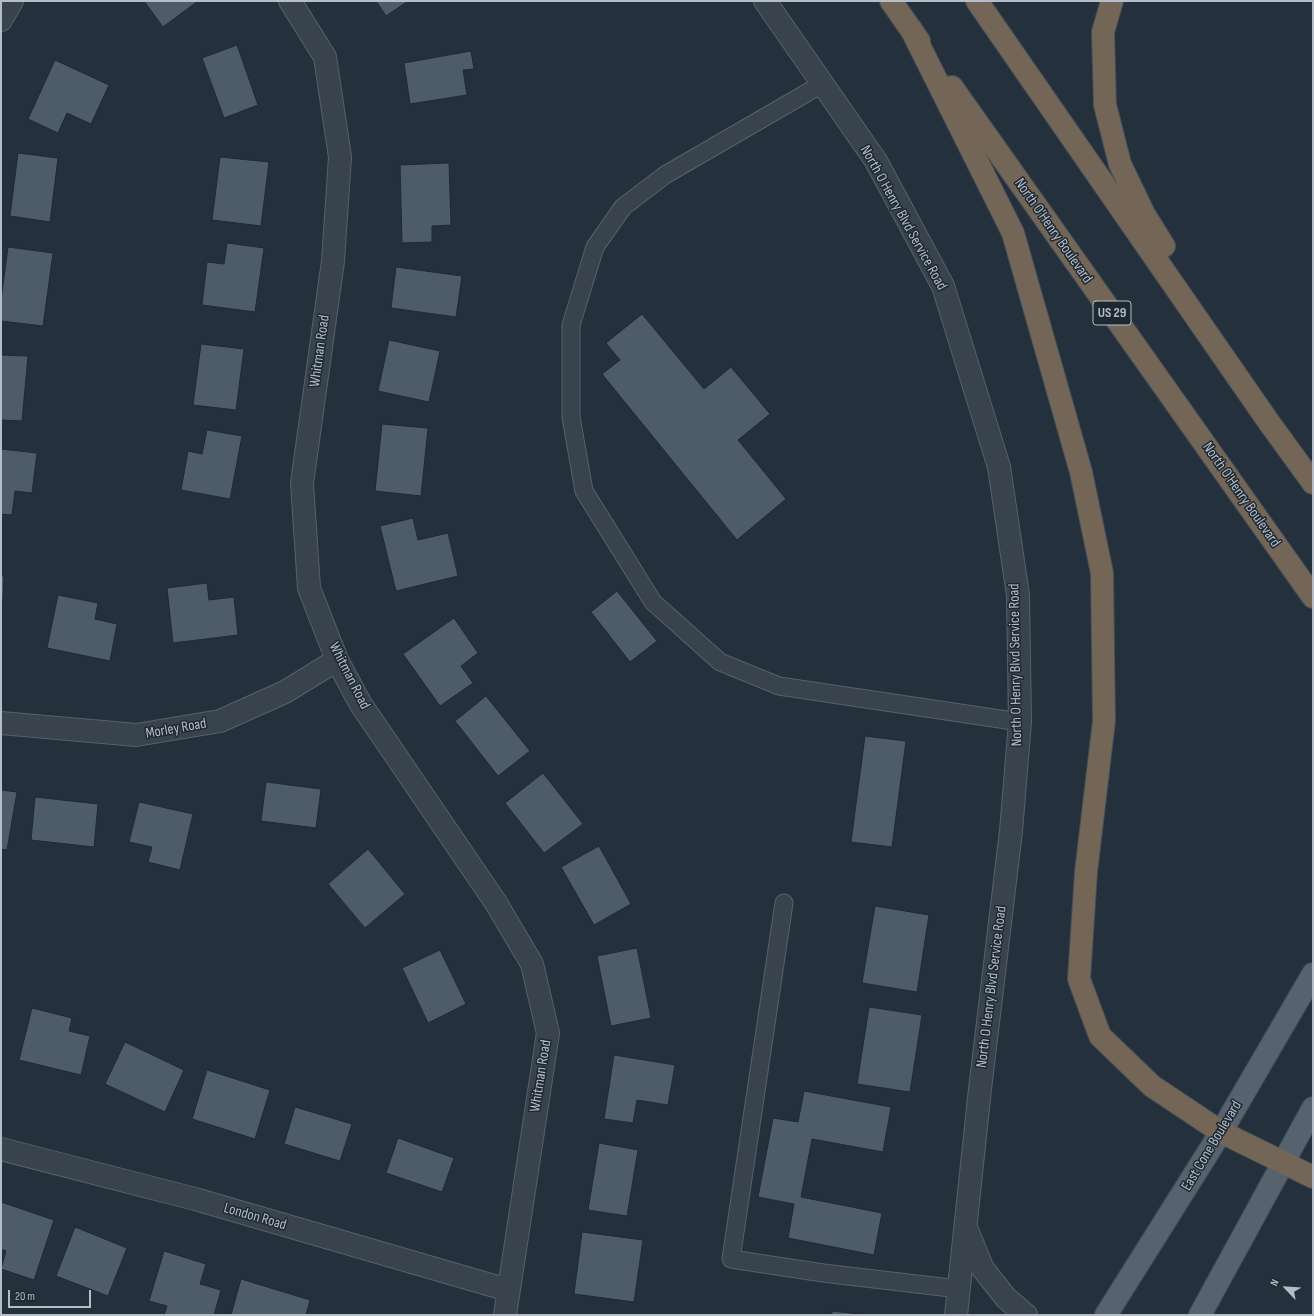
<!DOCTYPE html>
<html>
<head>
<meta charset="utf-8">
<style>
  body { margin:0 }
  #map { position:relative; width:1314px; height:1316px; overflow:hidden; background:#24313d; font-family:"Sofia Sans Condensed",sans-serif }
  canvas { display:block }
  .frame { position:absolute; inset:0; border:2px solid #b4bec9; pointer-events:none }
  .north { position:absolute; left:1266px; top:1268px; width:40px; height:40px; -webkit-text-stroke:3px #1d2833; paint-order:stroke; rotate:295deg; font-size:11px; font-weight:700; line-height:16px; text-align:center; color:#b4bec9 }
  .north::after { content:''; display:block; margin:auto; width:14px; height:18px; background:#b4bec9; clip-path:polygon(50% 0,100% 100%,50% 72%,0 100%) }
  .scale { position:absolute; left:8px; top:1290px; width:83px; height:18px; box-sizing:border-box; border:2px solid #b4bec9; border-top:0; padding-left:5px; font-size:12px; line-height:14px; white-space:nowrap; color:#b4bec9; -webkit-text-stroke:3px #1d2833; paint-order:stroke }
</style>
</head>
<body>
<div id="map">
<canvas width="1314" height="1316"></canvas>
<div class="frame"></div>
<div class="north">N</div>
<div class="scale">20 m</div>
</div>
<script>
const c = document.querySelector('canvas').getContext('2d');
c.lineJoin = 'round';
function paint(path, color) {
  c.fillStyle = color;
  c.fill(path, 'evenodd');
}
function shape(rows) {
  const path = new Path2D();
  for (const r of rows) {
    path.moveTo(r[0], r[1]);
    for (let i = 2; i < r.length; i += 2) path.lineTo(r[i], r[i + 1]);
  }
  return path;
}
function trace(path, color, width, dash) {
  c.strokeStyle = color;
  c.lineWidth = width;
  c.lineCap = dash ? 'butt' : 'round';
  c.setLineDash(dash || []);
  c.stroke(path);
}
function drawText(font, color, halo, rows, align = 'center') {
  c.font = font + ' "Sofia Sans Condensed",sans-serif';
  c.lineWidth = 3;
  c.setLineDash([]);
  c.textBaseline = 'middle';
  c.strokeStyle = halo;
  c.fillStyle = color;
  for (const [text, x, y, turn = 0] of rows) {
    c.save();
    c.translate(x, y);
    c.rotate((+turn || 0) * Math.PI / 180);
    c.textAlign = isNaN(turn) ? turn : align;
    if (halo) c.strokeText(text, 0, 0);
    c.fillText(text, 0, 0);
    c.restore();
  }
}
const building = shape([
  [144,1,198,1,163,27,144,1],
  [376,1,408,1,386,16,376,1],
  [237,45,258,105,224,118,202,58,237,45],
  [471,51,474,69,463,70,467,95,410,104,404,63,471,51],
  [55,60,109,85,91,124,67,113,58,133,28,119,55,60],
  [18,153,58,158,50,222,10,216,18,153],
  [220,157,269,162,261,226,212,220,220,157],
  [449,163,451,225,432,226,432,242,402,243,400,165,449,163],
  [227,243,264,248,255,312,202,305,207,262,224,264,227,243],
  [8,247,53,253,43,326,1,321,1,300,8,247],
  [396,267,462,276,456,317,391,308,396,267],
  [642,314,704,389,731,367,770,414,738,440,786,499,737,540,602,374,620,360,606,343,642,314],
  [389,340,440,351,429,402,378,391,389,340],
  [201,344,244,349,236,410,193,405,201,344],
  [1,355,28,356,22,421,1,420,1,355],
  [382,424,428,428,421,496,375,491,382,424],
  [207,430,242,436,230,499,181,490,188,451,202,454,207,430],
  [1,449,37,453,32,493,15,491,12,515,1,514,1,449],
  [413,518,418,540,448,533,458,576,396,591,380,526,413,518],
  [1,576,4,576,1,640,1,576],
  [207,583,209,600,234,597,238,635,173,643,167,588,207,583],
  [617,591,657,641,630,662,591,612,617,591],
  [58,595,98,603,95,619,117,624,110,661,47,648,58,595],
  [454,618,478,653,461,666,473,683,440,706,403,654,454,618],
  [486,696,530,751,498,776,455,721,486,696],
  [865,736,906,741,892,847,851,842,865,736],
  [543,773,583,824,544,853,505,803,543,773],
  [266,782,321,789,316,828,261,821,266,782],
  [1,790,17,792,7,850,1,849,1,790],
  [35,797,98,804,94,847,31,840,35,797],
  [139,802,193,814,180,870,148,862,152,847,129,842,139,802],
  [599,846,631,904,594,925,561,867,599,846],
  [368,849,405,894,365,928,328,884,368,849],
  [875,906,929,915,917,992,862,983,875,906],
  [637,948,651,1018,611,1026,597,956,637,948],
  [440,950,466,1004,428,1023,402,968,440,950],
  [869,1007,922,1015,910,1092,857,1084,869,1007],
  [32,1008,72,1018,69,1031,90,1036,81,1075,19,1060,32,1008],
  [125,1042,184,1070,165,1112,105,1084,125,1042],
  [614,1055,675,1065,668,1105,637,1100,633,1123,604,1119,614,1055],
  [207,1070,270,1090,255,1139,192,1119,207,1070],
  [804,1091,891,1107,883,1152,812,1139,801,1197,882,1213,874,1255,788,1238,794,1204,758,1197,773,1118,798,1122,804,1091],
  [295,1107,352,1124,340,1161,284,1144,295,1107],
  [398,1138,454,1158,442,1192,386,1173,398,1138],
  [599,1143,638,1150,627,1216,588,1210,599,1143],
  [1,1202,54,1220,34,1280,1,1269,6,1251,1,1249,1,1202],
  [75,1227,127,1248,108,1296,56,1276,75,1227],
  [582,1232,643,1240,634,1302,574,1294,582,1232],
  [164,1251,206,1264,200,1284,221,1290,214,1315,164,1315,167,1306,149,1301,164,1251],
  [241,1279,310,1300,306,1315,231,1315,241,1279],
  [832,1311,868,1315,832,1315,832,1311]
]);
paint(building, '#4e5b69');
trace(building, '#1f2a35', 1);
const service = shape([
  [822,84,665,175,623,207,595,247,571,325,571,417,584,491,653,602,720,662,779,686,1020,722],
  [784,903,731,1259,823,1273,959,1289]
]);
const minor = shape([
  [290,1,325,57,340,157,333,261,302,483,309,588,337,660,360,703,496,903,532,964,548,1033,505,1315],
  [765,1,876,161,943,286,999,467,1018,595,1020,722,1011,831,980,1089,956,1315],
  [1,20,12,1],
  [1,723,136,735,220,721,285,692,337,660],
  [1,1149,195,1199,508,1290],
  [967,1230,983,1269,1006,1298,1026,1315]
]);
const primary = shape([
  [1106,1315,1221,1132,1313,974],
  [1200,1315,1313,1108]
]);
const motorway = shape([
  [891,1,919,41],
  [977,1,1268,421,1313,483],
  [1112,1,1103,32,1105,105,1120,164,1144,214,1164,246],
  [911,29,1013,233,1081,472,1102,573,1104,721,1086,872,1079,979,1100,1036,1152,1086,1221,1132,1313,1177],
  [952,87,1313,597]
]);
trace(service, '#56616c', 19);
trace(minor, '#56616c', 24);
trace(primary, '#414c57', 24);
trace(motorway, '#434e59', 24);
trace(service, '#38434e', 17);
trace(minor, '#38434e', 22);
trace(primary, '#56626e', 22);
trace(motorway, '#736656', 22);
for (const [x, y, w] of [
  [1112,313,38]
]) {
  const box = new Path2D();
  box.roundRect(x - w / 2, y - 12, w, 24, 3);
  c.fillStyle = '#1d2833';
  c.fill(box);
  trace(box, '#b4bec9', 1);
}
drawText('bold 14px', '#b4bec9', null, [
  ["US 29",1112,313]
]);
drawText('15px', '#b4bec9', '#1d2833', [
  ["North O Henry Blvd Service Road",903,218,61],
  ["North O'Henry Boulevard",1053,231,55],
  ["Whitman Road",320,351,-82],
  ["North O'Henry Boulevard",1241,495,55],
  ["North O Henry Blvd Service Road",1016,665,-91],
  ["Whitman Road",349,676,63],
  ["Morley Road",176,729,-10],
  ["North O Henry Blvd Service Road",992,987,-83],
  ["Whitman Road",541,1076,-81],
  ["East Cone Boulevard",1212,1146,-59],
  ["London Road",255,1217,16]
]);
</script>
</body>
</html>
